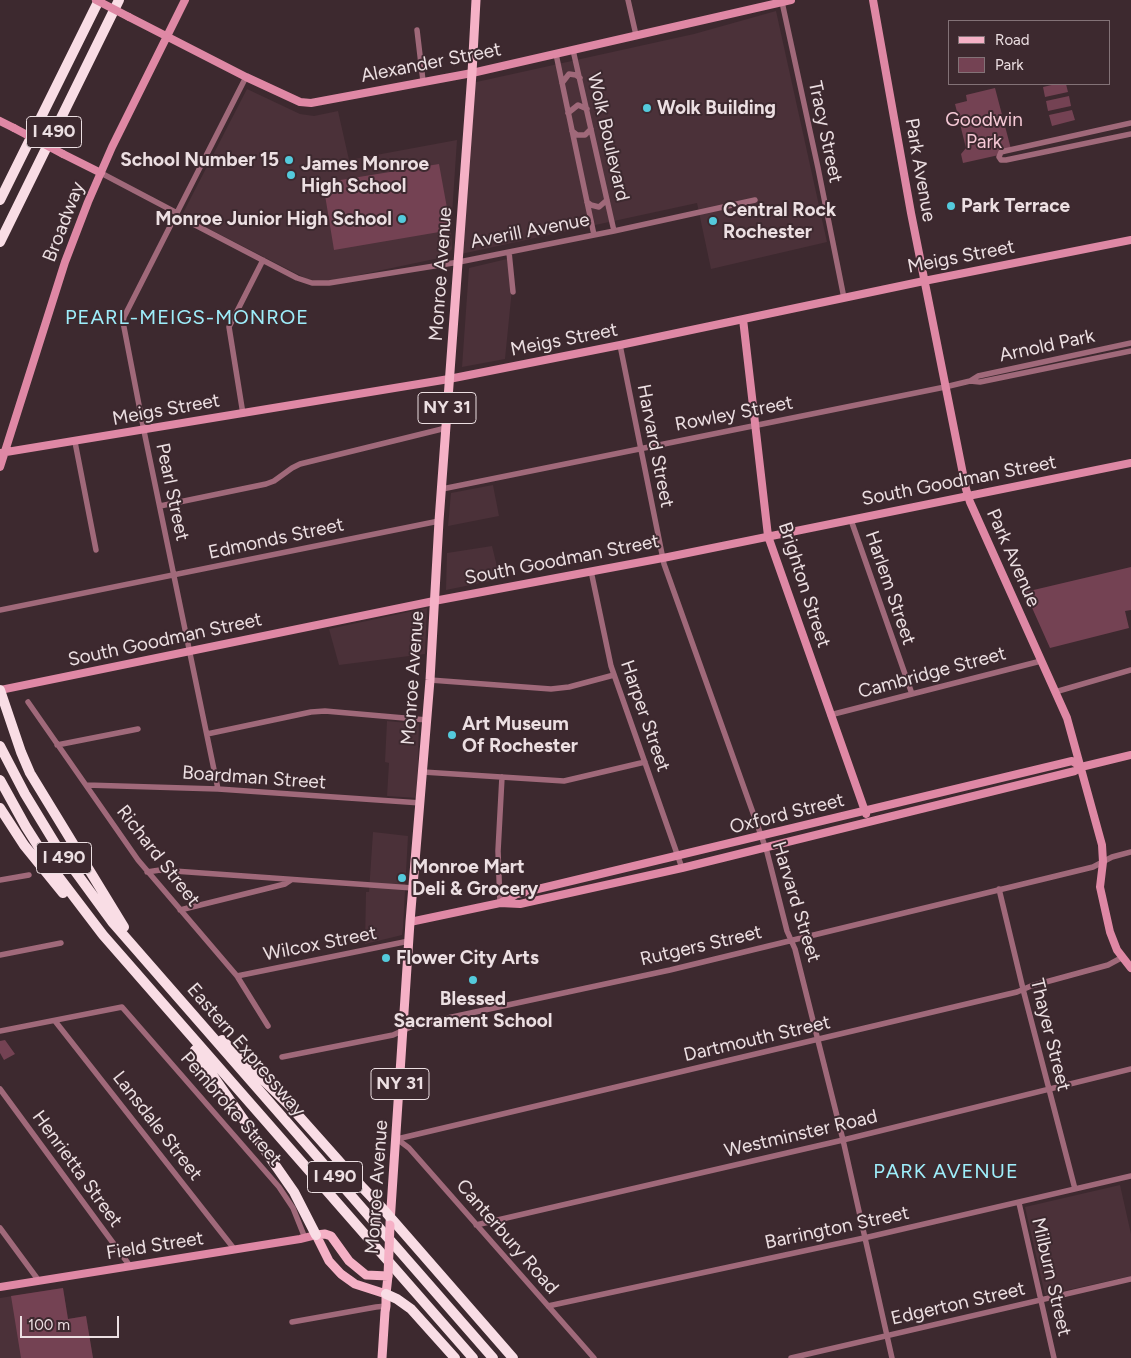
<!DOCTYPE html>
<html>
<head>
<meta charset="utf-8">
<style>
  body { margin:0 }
  #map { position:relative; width:1131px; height:1358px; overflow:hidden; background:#3d292f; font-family:Figtree,sans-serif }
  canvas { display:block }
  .legend { position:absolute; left:948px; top:20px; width:162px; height:65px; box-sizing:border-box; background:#3d292f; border:1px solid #837277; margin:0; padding:6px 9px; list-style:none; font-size:15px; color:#ecdfe2 }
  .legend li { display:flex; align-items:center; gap:10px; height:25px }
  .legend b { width:25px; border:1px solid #837277 }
  .scale { position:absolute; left:20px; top:1316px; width:99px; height:22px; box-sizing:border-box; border:2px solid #ecdfe2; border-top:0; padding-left:6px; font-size:15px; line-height:18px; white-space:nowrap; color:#ecdfe2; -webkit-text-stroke:4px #3d292f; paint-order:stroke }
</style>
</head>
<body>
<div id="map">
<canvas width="1131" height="1358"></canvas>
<ul class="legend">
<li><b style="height:6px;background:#f5b1c6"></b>Road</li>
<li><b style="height:14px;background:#744253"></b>Park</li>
</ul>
<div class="scale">100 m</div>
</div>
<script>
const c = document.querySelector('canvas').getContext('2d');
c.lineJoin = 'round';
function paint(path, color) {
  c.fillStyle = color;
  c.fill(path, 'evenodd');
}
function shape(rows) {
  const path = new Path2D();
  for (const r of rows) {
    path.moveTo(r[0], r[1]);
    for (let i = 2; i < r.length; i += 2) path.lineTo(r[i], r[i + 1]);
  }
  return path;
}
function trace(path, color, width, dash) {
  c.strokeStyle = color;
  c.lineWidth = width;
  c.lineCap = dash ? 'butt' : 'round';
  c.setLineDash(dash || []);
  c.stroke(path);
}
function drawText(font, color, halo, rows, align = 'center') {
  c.font = font + ' Figtree,sans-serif';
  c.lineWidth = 4;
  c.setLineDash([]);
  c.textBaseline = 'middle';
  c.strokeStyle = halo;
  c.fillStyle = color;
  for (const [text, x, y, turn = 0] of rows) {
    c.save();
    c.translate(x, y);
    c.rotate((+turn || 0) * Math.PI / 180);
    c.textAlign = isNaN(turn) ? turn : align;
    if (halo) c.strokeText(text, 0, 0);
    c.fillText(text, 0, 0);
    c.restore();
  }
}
paint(shape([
  [776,11,827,242,711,269,697,203,461,254,472,83,694,34],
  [247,89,300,114,314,116,338,111,349,160,457,140,451,230,452,249,444,257,335,280,318,281,307,279,182,215],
  [507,259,512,289,505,359,462,367,469,268],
  [493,485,499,516,448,526,451,493],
  [492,546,500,579,446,590,447,553],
  [427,608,425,654,339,665,329,629],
  [387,721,419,724,417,798,387,796,389,763,385,762],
  [373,832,408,836,403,927,402,935,365,944,366,892,369,892],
  [1120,1185,1131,1234,1131,1276,1045,1295,1025,1207],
  [63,1288,68,1319,86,1316,93,1358,0,1358,0,1298]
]), '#4b3139');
paint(shape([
  [1056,84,1066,84,1068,92,1045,97,1043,87],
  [995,88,1011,149,999,155,963,163,961,154,966,148,955,104,967,101,966,95],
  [1069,96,1071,106,1048,111,1046,101],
  [1072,110,1075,120,1052,126,1049,115],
  [439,164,451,230,334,250,324,189,328,182],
  [1131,567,1131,610,1125,611,1129,628,1050,648,1025,592],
  [5,1040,15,1054,4,1060,0,1053,0,1041],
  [63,1288,68,1319,86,1316,93,1358,21,1358,11,1296]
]), '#744253');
trace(shape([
  [628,0,636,35],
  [782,2,818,168,844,298],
  [417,30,423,81],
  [573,50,614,231],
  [556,54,594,235],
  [562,83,569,74,576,75,580,78],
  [568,113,578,105,587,109],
  [1131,123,1005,151,1001,152,999,157,1001,160,1006,160,1131,134],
  [572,131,577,135,585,135,591,129],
  [101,173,177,213],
  [587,202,591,205,599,207,607,200],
  [176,215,297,278,312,283,329,283,459,262,614,231,755,200],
  [509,252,513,292],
  [620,345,664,564,767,852,787,931,795,949,843,1140,892,1358],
  [970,381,980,382,1131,351],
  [243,414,229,327,263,260],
  [75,442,96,550],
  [442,489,945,387,970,381,978,376,1131,343],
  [160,506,266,484,274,481,292,468,300,464,446,428],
  [851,520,912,694],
  [591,571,611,666,682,868],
  [0,610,439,521],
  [430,680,551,689,569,687,614,675],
  [1055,692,1131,670],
  [28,702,138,860,237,976,268,1026],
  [830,715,1041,661],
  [207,734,311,712,325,711,427,720],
  [57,745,138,729],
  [423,772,564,781,645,762],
  [86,785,218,789,421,803],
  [218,789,144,431,123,322,124,317,246,77],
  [147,872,160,870,413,888],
  [0,880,29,875],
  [999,889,1024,993,1075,1189],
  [500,903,498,851,502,777],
  [180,910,285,884,291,880],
  [0,955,61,943],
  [237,976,409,941],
  [55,1021,235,1250],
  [0,1031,122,1007,279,1187,293,1208,305,1238],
  [282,1057,393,1035,415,1025,670,970,1093,867,1112,857,1131,852],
  [0,1089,130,1266],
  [397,1139,1017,992,1031,986,1108,965,1121,958],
  [397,1139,409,1148,594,1358],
  [1019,1203,1054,1358],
  [476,1225,843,1140,1131,1069],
  [0,1228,39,1281],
  [548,1306,864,1238,1131,1176],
  [292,1322,376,1307,386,1306],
  [791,1358,1131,1279]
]), '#a0697a', 5.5);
trace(shape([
  [873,0,911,213,966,489,970,502,1067,718,1102,845,1103,862,1100,887,1110,932,1117,950,1131,968],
  [129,17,246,77,300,102,311,103,472,73,791,0],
  [0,121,14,128],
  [63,154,101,173],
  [743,319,768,536,866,814],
  [0,453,449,379,620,345,924,281,1131,240],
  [0,467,65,262,88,202,112,147,185,0],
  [0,690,434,601,668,557,1131,463],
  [500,903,520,904,682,868,1075,771,1081,767,1131,755],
  [410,922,500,903,517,894,1072,761,1081,767],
  [0,1287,300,1239,316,1235]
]), '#df88a5', 8);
trace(shape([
  [390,1223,410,922,430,680,439,521,472,73,476,0],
  [382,1358,385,1312,386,1306,386,1294,388,1276,366,1275,349,1261,331,1236,325,1234,316,1235,329,1261,341,1274,355,1284,386,1294]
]), '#f5b1c6', 9);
trace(shape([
  [0,200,99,0],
  [0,242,119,0],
  [0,690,21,752,30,773,124,927],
  [0,746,25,794,56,845,113,923,493,1358],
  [0,780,26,827,52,868,103,935,473,1358],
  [0,808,24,845,63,893],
  [222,1040,290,1106,363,1188,383,1209,513,1358],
  [195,1050,294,1192,316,1235],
  [386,1294,397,1299,411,1309,455,1358]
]), '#f9dde5', 10);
trace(shape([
  [96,0,129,17],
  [14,128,63,154]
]), '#df88a5', 8);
trace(shape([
  [388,1276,390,1225]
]), '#f5b1c6', 9);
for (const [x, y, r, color] of [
  [647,108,5,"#54cadc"],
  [289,160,5,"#54cadc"],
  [291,175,5,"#54cadc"],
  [951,206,5,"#54cadc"],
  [402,219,5,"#54cadc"],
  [713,221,5,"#54cadc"],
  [452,735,5,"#54cadc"],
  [402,878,5,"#54cadc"],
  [386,958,5,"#54cadc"],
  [473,980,5,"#54cadc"]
]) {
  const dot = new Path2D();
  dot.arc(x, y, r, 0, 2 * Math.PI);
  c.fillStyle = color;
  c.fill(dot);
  trace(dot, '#3d292f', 2);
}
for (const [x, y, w] of [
  [54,132,55],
  [447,408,58],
  [64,858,55],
  [400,1084,58],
  [335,1177,55]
]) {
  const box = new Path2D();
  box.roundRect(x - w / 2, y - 15.5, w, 31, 4);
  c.fillStyle = '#3d292f';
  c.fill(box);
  trace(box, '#ecdfe2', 1);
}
drawText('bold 18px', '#ecdfe2', null, [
  ["I 490",54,132],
  ["NY 31",447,408],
  ["I 490",64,858],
  ["NY 31",400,1084],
  ["I 490",335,1177]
]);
drawText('19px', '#ecdfe2', '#3d292f', [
  ["Alexander Street",431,63,-11],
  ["Tracy Street",825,132,78],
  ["Wolk Boulevard",608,137,77],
  ["Park Avenue",920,170,80],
  ["Broadway",64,222,-69],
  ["Averill Avenue",530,231,-11],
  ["Meigs Street",961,257,-11],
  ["Monroe Avenue",441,274,-86],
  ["Meigs Street",564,340,-11],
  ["Arnold Park",1047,346,-12],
  ["Meigs Street",166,410,-10],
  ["Rowley Street",734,414,-11],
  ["Harvard Street",655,446,79],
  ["South Goodman Street",959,481,-11],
  ["Pearl Street",172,492,78],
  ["Edmonds Street",276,539,-12],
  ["Park Avenue",1013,558,66],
  ["South Goodman Street",562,560,-11],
  ["Brighton Street",804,585,72],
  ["Harlem Street",890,588,71],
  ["South Goodman Street",165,640,-12],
  ["Cambridge Street",932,673,-15],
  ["Monroe Avenue",413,678,-86],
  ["Harper Street",645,716,71],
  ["Boardman Street",254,778,4],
  ["Oxford Street",787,814,-14],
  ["Richard Street",158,856,52],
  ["Harvard Street",796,902,73],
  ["Wilcox Street",320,944,-11],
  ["Rutgers Street",701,946,-13],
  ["Thayer Street",1050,1035,76],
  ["Dartmouth Street",757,1039,-13],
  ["Eastern Expressway",246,1050,49],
  ["Pembroke Street",231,1109,49],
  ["Lansdale Street",157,1126,52],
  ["Westminster Road",801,1134,-13],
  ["Henrietta Street",77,1169,54],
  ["Monroe Avenue",377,1187,-86],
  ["Barrington Street",837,1228,-12],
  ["Canterbury Road",507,1237,49],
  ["Field Street",155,1246,-9],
  ["Milburn Street",1051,1277,77],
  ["Edgerton Street",958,1304,-13]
]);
drawText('bold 19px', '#ecdfe2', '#3d292f', [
  ["Wolk Building",657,108],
  ["School Number 15",279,160,"right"],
  ["James Monroe",301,164],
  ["High School",301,186],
  ["Park Terrace",961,206],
  ["Central Rock",723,210],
  ["Rochester",723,232],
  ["Monroe Junior High School",392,219,"right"],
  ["Art Museum",462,724],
  ["Of Rochester",462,746],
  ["Monroe Mart",412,867],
  ["Deli & Grocery",412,889],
  ["Flower City Arts",396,958],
  ["Blessed",473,999,"center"],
  ["Sacrament School",473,1021,"center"]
], 'left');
drawText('19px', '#f6c9d6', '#3d292f', [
  ["Goodwin",984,120],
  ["Park",984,142]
]);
c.letterSpacing = '1px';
drawText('20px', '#9eeefb', '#3d292f', [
  ["PEARL-MEIGS-MONROE",187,318],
  ["PARK AVENUE",946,1172]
]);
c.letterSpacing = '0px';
</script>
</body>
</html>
